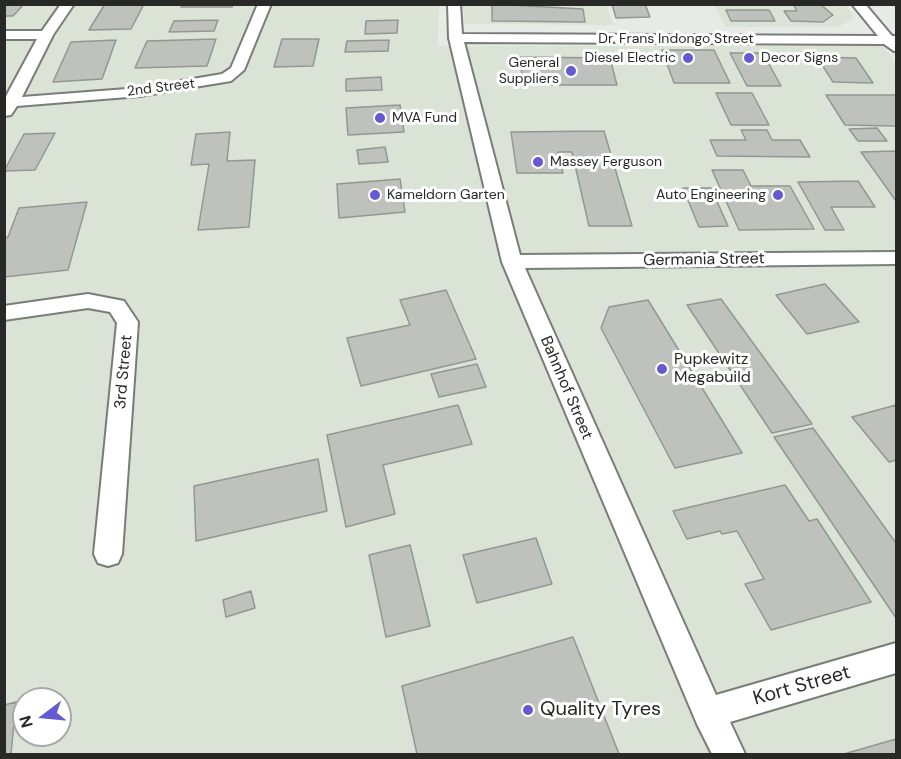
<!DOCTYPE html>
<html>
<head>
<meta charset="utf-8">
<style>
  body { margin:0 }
  #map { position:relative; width:901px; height:759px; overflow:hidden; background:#e7ebe5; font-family:"DM Sans",sans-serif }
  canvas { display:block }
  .frame { position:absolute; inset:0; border:6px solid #282927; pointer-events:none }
  .north { position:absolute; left:12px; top:687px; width:60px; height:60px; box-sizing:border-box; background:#fff; border:2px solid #a9a9a9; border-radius:50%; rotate:254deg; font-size:16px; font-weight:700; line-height:24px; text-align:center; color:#282927 }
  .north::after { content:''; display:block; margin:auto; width:21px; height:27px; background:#665ad3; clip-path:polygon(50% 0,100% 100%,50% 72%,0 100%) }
</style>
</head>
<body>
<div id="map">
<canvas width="901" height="759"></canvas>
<div class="frame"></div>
<div class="north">N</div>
</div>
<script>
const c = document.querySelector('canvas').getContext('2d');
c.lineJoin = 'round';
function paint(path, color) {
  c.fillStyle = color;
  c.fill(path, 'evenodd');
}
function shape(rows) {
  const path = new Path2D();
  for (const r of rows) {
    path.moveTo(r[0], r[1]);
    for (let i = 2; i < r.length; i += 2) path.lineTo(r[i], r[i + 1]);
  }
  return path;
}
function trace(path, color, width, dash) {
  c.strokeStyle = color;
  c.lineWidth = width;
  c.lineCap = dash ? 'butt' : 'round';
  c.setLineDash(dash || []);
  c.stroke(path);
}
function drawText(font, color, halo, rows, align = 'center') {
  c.font = font + ' "DM Sans",sans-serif';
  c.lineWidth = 6;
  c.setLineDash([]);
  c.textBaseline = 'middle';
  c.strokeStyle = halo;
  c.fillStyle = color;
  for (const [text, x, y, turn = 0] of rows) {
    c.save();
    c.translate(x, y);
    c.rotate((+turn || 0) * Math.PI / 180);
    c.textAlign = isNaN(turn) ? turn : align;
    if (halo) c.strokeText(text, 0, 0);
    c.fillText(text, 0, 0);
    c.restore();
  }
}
paint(shape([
  [4,5,439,5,438,46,883,46,896,63,896,754,5,754],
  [24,699,60,699,60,735,24,735],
  [463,5,606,5,614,25,464,24],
  [714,5,845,5,855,17,839,27,726,27]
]), '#dae3d6');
const building = shape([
  [4,4,24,4,13,16,4,16,4,4],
  [105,4,144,4,131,29,89,30,105,4],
  [182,4,233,4,232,7,181,7,182,4],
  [492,4,583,9,585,22,492,21,492,4],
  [612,4,645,4,650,17,616,18,612,4],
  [793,4,820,4,833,15,823,22,791,21,784,11,797,11,793,4],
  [726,10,769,10,775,21,731,21,726,10],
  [218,20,214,31,169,32,174,21,218,20],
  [398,20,397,33,365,34,366,21,398,20],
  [216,39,207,66,135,68,147,41,216,39],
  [282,39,319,39,313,66,274,67,282,39],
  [116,40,102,79,53,82,71,42,116,40],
  [389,40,388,51,345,52,347,41,389,40],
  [662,50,714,50,730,83,674,83,662,50],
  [730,53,763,53,781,86,747,86,730,53],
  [520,57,610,58,617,85,523,85,520,57],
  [817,57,856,58,873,83,833,82,817,57],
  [381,77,382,90,346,91,346,79,381,77],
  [716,93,752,93,769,125,731,125,716,93],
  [826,95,896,95,896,126,845,125,826,95],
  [400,105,404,132,348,135,346,108,400,105],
  [877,128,887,141,858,141,849,129,877,128],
  [741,130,767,130,772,140,800,140,810,157,717,156,710,140,746,140,741,130],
  [604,131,632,226,589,226,572,152,558,152,563,173,517,173,511,132,604,131],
  [230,132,227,161,255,160,249,227,198,230,209,164,191,165,196,134,230,132],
  [55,133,35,170,4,171,24,134,55,133],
  [385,147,388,162,359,164,357,150,385,147],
  [895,151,896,153,896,201,861,152,895,151],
  [712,170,743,170,751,186,790,186,814,229,739,230,712,170],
  [400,179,405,212,339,218,337,184,400,179],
  [858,181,875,207,831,207,844,230,825,230,798,182,858,181],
  [683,188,711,188,728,226,699,227,683,188],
  [87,202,68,270,4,277,4,238,8,237,19,208,87,202],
  [825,284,859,322,807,334,776,295,825,284],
  [446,290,476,359,361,386,347,338,410,325,400,300,446,290],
  [721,299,812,424,772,433,687,305,721,299],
  [648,300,742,453,675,468,601,328,609,307,648,300],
  [477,364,486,387,439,397,431,374,477,364],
  [458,405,472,444,383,465,395,514,346,527,327,435,458,405],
  [896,405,896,460,889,462,852,417,896,405],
  [813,428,896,543,896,618,774,437,813,428],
  [318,459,327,511,196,541,194,486,318,459],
  [785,485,809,521,817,519,871,602,771,630,745,584,764,579,737,531,722,534,720,531,687,539,673,511,785,485],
  [536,538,552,584,477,603,463,555,536,538],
  [410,545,430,626,386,637,369,555,410,545],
  [251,591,255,608,226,617,223,600,251,591],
  [573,637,619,754,417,754,402,686,573,637],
  [16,702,11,754,4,754,4,705,16,702],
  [896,739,896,754,844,754,896,739]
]);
paint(building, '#bfc2bc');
trace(building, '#939791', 1.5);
const street = shape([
  [61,4,74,4,53,35,22,97,140,88,222,74,231,68,258,4,271,4,244,70,231,81,140,96,17,106,11,115,4,116,4,100,37,39,4,39,4,31,42,31,61,4],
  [448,4,460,4,462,34,878,36,852,4,865,4,892,36,896,36,896,51,894,51,884,44,464,42,520,255,896,252,896,264,525,268,716,695,896,643,896,673,730,722,745,754,712,754,697,724,502,262,449,38,448,4],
  [88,294,124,301,138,322,122,554,118,563,108,566,98,563,94,554,117,323,110,312,88,308,4,320,4,306,88,294]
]);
trace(street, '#797d77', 4);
paint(street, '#fff');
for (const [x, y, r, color] of [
  [688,58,6,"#665ad3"],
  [749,58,6,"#665ad3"],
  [571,71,6,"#665ad3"],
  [380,118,6,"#665ad3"],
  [538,162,6,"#665ad3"],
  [375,195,6,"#665ad3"],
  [778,195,6,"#665ad3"],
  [662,369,6,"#665ad3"],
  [528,710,6,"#665ad3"]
]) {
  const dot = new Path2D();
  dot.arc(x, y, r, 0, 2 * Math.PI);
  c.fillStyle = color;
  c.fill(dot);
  trace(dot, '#fff', 2);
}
drawText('14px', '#282927', '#fff', [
  ["Dr. Frans Indongo Street",676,39],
  ["2nd Street",161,88,-7]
]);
drawText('14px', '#282927', '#fff', [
  ["Diesel Electric",676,58,"right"],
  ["Decor Signs",761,58],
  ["General",559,63,"right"],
  ["Suppliers",559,79,"right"],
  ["MVA Fund",392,118],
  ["Massey Ferguson",550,162],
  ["Kameldorn Garten",387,195],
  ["Auto Engineering",766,195,"right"]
], 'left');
drawText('16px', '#282927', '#fff', [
  ["Germania Street",704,260,-1],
  ["3rd Street",124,372,-85],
  ["Bahnhof Street",566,388,67]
]);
drawText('16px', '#282927', '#fff', [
  ["Pupkewitz",674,360],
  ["Megabuild",674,378]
], 'left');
drawText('20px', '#282927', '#fff', [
  ["Kort Street",802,686,-16]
]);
drawText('20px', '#282927', '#fff', [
  ["Quality Tyres",540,710]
], 'left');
</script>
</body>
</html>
